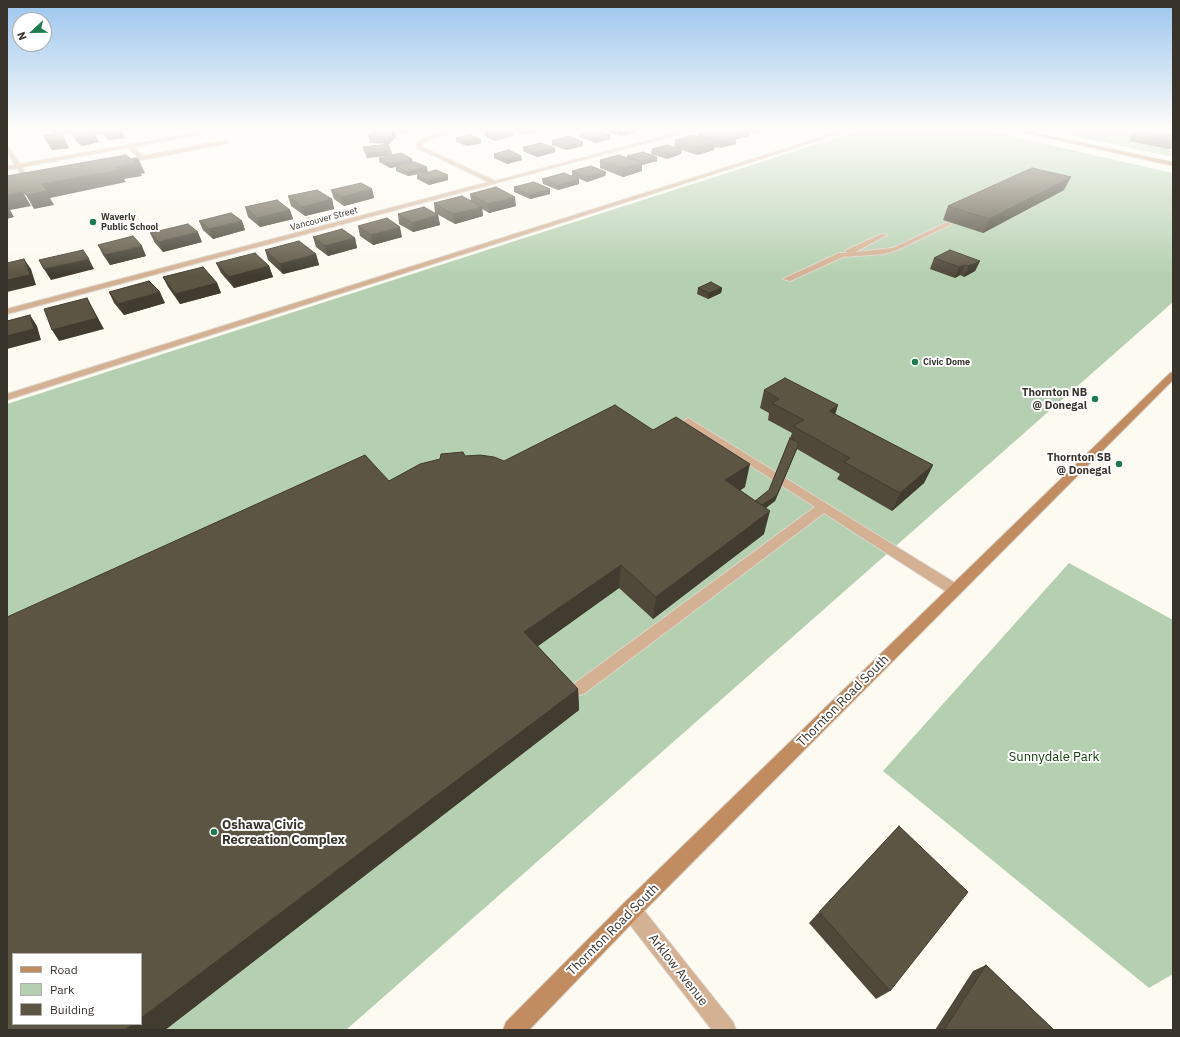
<!DOCTYPE html>
<html>
<head>
<meta charset="utf-8">
<style>
  body { margin:0 }
  #map { position:relative; width:1180px; height:1037px; overflow:hidden; background:#fdfaf1; font-family:"IBM Plex Sans",sans-serif }
  canvas { display:block }
  .frame { position:absolute; inset:0; border:8px solid #38342c; pointer-events:none }
  .legend { position:absolute; left:12px; top:953px; width:130px; height:72px; box-sizing:border-box; background:#fff; border:1px solid #afaeab; margin:0; padding:5px 7px; list-style:none; font-size:12px; color:#38342c }
  .legend li { display:flex; align-items:center; gap:8px; height:20px }
  .legend b { width:20px; border:1px solid #afaeab }
  .north { position:absolute; left:12px; top:12px; width:40px; height:40px; box-sizing:border-box; background:#fff; border:1px solid #afaeab; border-radius:50%; rotate:248deg; font-size:11px; font-weight:700; line-height:16px; text-align:center; color:#38342c }
  .north::after { content:''; display:block; margin:auto; width:14px; height:18px; background:#207a4f; clip-path:polygon(50% 0,100% 100%,50% 72%,0 100%) }
</style>
</head>
<body>
<div id="map">
<canvas width="1180" height="1037"></canvas>
<div class="frame"></div>
<ul class="legend">
<li><b style="height:5px;background:#c18c5f"></b>Road</li>
<li><b style="height:11px;background:#b5d0b0"></b>Park</li>
<li><b style="height:11px;background:#5d5543"></b>Building</li>
</ul>
<div class="north">N</div>
</div>
<script>
const c = document.querySelector('canvas').getContext('2d');
c.lineJoin = 'round';
function paint(path, color) {
  c.fillStyle = color;
  c.fill(path, 'evenodd');
}
function shape(rows) {
  const path = new Path2D();
  for (const r of rows) {
    path.moveTo(r[0], r[1]);
    for (let i = 2; i < r.length; i += 2) path.lineTo(r[i], r[i + 1]);
  }
  return path;
}
function trace(path, color, width, dash) {
  c.strokeStyle = color;
  c.lineWidth = width;
  c.lineCap = dash ? 'butt' : 'round';
  c.setLineDash(dash || []);
  c.stroke(path);
}
function drawText(font, color, halo, rows, align = 'center') {
  c.font = font + ' "IBM Plex Sans",sans-serif';
  c.lineWidth = 4;
  c.setLineDash([]);
  c.textBaseline = 'middle';
  c.strokeStyle = halo;
  c.fillStyle = color;
  for (const [text, x, y, turn = 0] of rows) {
    c.save();
    c.translate(x, y);
    c.rotate((+turn || 0) * Math.PI / 180);
    c.textAlign = isNaN(turn) ? turn : align;
    if (halo) c.strokeText(text, 0, 0);
    c.fillText(text, 0, 0);
    c.restore();
  }
}
paint(shape([
  [861,130,984,130,1173,173,1173,302,346,1030,7,1030,7,404],
  [13,954,141,954,141,1024,13,1024],
  [1046,130,1173,130,1173,157],
  [1069,563,1173,620,1173,974,1149,988,883,771]
]), '#b5d0b0');
const lane = shape([
  [845,130,851,130,7,400,7,394,845,130],
  [226,140,228,143,123,164,120,162,138,157,127,147,129,144,143,156,226,140],
  [16,165,20,165,29,179,34,177,36,180,25,182,16,165],
  [948,222,950,223,950,225,897,250,884,254,843,257,790,281,783,279,839,253,846,253,846,250,882,234,887,235,855,252,893,248,948,222],
  [688,418,960,586,962,590,960,594,955,595,950,594,824,513,585,693,580,695,575,693,572,688,575,683,815,507,684,423,683,421,688,418]
]);
const street = shape([
  [213,130,221,130,7,170,7,166,15,165,7,152,7,145,20,164,213,130],
  [459,130,466,130,428,140,422,144,422,147,495,181,688,130,694,130,7,314,7,309,489,182,417,148,416,143,424,138,459,130],
  [631,900,638,903,733,1022,736,1030,712,1030,624,917,621,910,624,903,631,900]
]);
const secondary = shape([
  [1014,130,1021,130,1173,162,1173,166,1014,130],
  [1173,372,1173,380,638,917,529,1030,503,1030,506,1022,624,903,1170,373,1173,372]
]);
trace(lane, '#dad6ce', 2);
trace(street, '#dad6ce', 2);
trace(secondary, '#dad6ce', 2);
paint(lane, '#d5b193');
paint(street, '#d5b193');
paint(secondary, '#c18c5f');
paint(shape([
  [52,130,89,130,92,132,91,130,121,130,125,138,109,140,103,134,95,135,99,142,82,146,75,140,72,132,62,134,69,148,52,150,44,135,54,134],
  [374,130,396,137,389,144,370,143,368,135],
  [395,130,418,130,406,133],
  [484,130,512,130,513,136,495,141,485,136],
  [512,130,539,130,539,131,524,134],
  [604,130,636,130,636,132,620,136],
  [727,130,768,130,756,134,750,132,749,136,736,139,736,144,720,148,715,147,714,150,697,155,682,150,681,154,667,159,651,154,652,149,674,148,675,140,697,136,698,133,722,131],
  [580,133,610,135,610,139,595,143,580,137],
  [1133,133,1173,136,1173,147,1169,149,1129,141],
  [456,138,481,139,481,143,467,146,456,142],
  [552,140,583,142,583,146,566,150,552,145],
  [363,147,391,151,392,155,367,158,364,151],
  [523,147,555,152,537,157,523,151],
  [494,154,522,160,507,164,494,158],
  [627,156,657,157,657,161,642,165,642,171,623,177,600,168,600,160,627,157],
  [379,158,413,162,428,172,408,176,396,171,396,167,390,168,379,162],
  [572,171,606,172,605,176,587,182,572,176],
  [417,175,448,180,429,185,417,179],
  [542,179,579,179,579,184,558,190,543,184],
  [514,187,550,189,550,194,530,199,514,192],
  [372,189,374,198,344,206,334,199,331,190],
  [1064,190,983,233,943,220,948,206],
  [470,194,516,206,489,213,482,209,483,216,455,224,435,213,434,203,471,201],
  [288,196,332,199,334,209,305,216,291,206],
  [245,207,290,210,293,219,260,227,248,217],
  [398,214,438,215,440,225,413,232,399,224],
  [199,221,242,221,245,230,213,239,203,230],
  [358,226,402,237,373,245,360,236],
  [150,233,202,242,163,252,155,243],
  [313,237,355,238,357,248,328,256,316,247],
  [98,245,146,256,110,265,103,255],
  [265,250,316,254,319,265,283,274,268,260],
  [934,258,980,261,975,271,964,277,960,275,955,278,930,269],
  [216,263,269,266,273,277,234,288,221,273],
  [163,277,217,283,221,293,180,304,168,287],
  [698,288,722,288,721,293,708,299,697,294],
  [109,292,165,303,124,315,114,303],
  [764,390,835,414,933,465,924,483,892,511,837,479,840,474,797,449,775,501,766,508,764,534,653,619,619,588,538,646,578,689,579,710,165,1030,7,1030,389,481,440,459,465,456,504,461,653,430,745,487,740,490,755,501,769,490,790,438,792,433,768,420,769,413,760,408],
  [899,826,890,991,876,999,809,923],
  [986,965,1054,1030,935,1030,973,971]
]), '#50493a');
paint(shape([
  [63,130,89,130,56,135,54,131],
  [101,130,103,134,95,135,99,142,82,146,78,138,94,135,92,131],
  [121,130,125,138,109,140,105,132],
  [151,130,169,130,152,132],
  [285,130,293,130,286,131],
  [395,130,396,137,389,144,388,136],
  [405,130,418,130,406,133],
  [507,130,512,130,513,136,495,141,495,133],
  [524,130,539,130,539,131,524,134],
  [629,130,636,130,636,132,620,136,620,132],
  [757,130,768,130,756,134],
  [750,132,749,136,736,139,736,144,720,148,721,140],
  [610,135,610,139,595,143,595,138],
  [481,139,481,143,467,146,466,142],
  [65,140,69,148,52,150,47,142],
  [583,142,583,146,566,150,566,146],
  [715,142,714,150,697,155,697,147],
  [1173,143,1173,147,1169,149],
  [555,148,555,152,537,157,536,153],
  [682,150,681,154,667,159,667,154],
  [391,151,392,155,367,158,366,153],
  [521,156,522,160,507,164,506,159],
  [657,157,657,161,642,165,642,171,623,177,623,168,641,163,641,161],
  [412,159,413,163,396,166,396,167,390,168,389,164],
  [139,160,145,173,141,174,142,176,124,179,126,182,50,198,54,205,34,209,26,195,42,184,117,167,134,161],
  [427,167,428,172,408,176,407,172],
  [606,172,605,176,587,182,587,177],
  [448,175,448,180,429,185,428,181],
  [1071,177,1064,190,983,233,989,219],
  [579,179,579,184,558,190,558,186],
  [372,189,374,198,344,206,341,197],
  [550,189,550,194,530,199,530,195],
  [23,192,31,206,10,210,14,217,7,219,7,195],
  [515,197,516,206,489,213,488,204],
  [332,199,334,209,305,216,302,207],
  [482,207,483,216,455,224,453,214],
  [290,210,293,219,260,227,257,218],
  [438,215,440,225,413,232,412,223],
  [242,221,245,230,213,239,209,229],
  [400,227,402,237,373,245,371,235],
  [198,232,202,242,163,252,159,242],
  [355,238,357,248,328,256,325,246],
  [142,246,146,256,110,265,105,255],
  [316,254,319,265,283,274,280,264],
  [24,259,31,269,36,285,7,292,7,280],
  [89,259,94,269,51,280,44,269],
  [980,261,975,271,964,277,969,266],
  [965,265,960,275,955,278,959,267],
  [269,266,273,277,234,288,229,277],
  [217,283,221,293,180,304,175,294],
  [722,288,721,293,708,299,709,293],
  [160,292,165,303,124,315,118,304],
  [87,298,104,329,59,341,52,330],
  [30,315,37,326,41,340,7,349,7,336],
  [838,405,833,422,829,411],
  [799,443,797,449,775,501,746,522,748,515,777,495],
  [750,464,745,487,721,504,725,480],
  [933,465,924,483,892,511,900,493],
  [770,511,764,534,653,619,656,597],
  [621,565,619,588,527,654,524,632],
  [578,689,579,710,165,1030,125,1030,133,1024,141,1024,141,1018]
]), '#413c2f');
const building = shape([
  [52,130,63,130,54,131,52,130],
  [86,130,89,130,95,134,78,138,71,132,86,130],
  [91,130,101,130,92,131,91,130],
  [103,130,121,130,105,132,103,130],
  [374,130,395,130,388,136,368,135,374,130],
  [487,130,507,130,495,133,487,130],
  [595,130,610,135,595,138,580,133,595,130],
  [614,130,629,130,620,132,614,130],
  [711,130,716,130,737,136,721,140,698,133,711,130],
  [728,130,742,130,750,132,737,135,722,131,728,130],
  [1140,130,1173,136,1173,141,1133,133,1140,130],
  [61,133,65,140,47,142,44,135,61,133],
  [470,135,481,139,466,142,456,138,470,135],
  [692,135,715,142,697,147,675,140,692,135],
  [569,136,583,142,566,146,552,140,569,136],
  [541,143,555,148,536,153,523,147,541,143],
  [388,144,391,151,366,153,363,147,388,144],
  [667,145,682,150,667,154,652,149,667,145],
  [509,150,521,156,506,159,494,154,509,150],
  [643,152,657,157,641,161,627,156,643,152],
  [401,153,412,159,389,164,379,158,401,153],
  [126,155,131,159,137,158,139,160,134,161,136,163,117,167,120,170,42,184,47,191,26,195,23,192,7,195,7,176,126,155],
  [619,155,642,163,623,168,600,160,619,155],
  [415,162,427,167,407,172,396,166,415,162],
  [591,166,606,172,587,177,572,171,591,166],
  [1032,168,1071,177,989,219,948,206,1032,168],
  [436,170,448,175,428,181,417,175,436,170],
  [564,173,579,179,558,186,542,179,564,173],
  [534,182,550,189,530,195,514,187,534,182],
  [361,183,372,189,341,197,331,190,361,183],
  [496,187,515,197,488,204,470,194,496,187],
  [317,190,332,199,302,207,288,196,317,190],
  [462,196,482,207,453,214,434,203,462,196],
  [277,200,290,210,257,218,245,207,277,200],
  [424,207,438,215,412,223,398,214,424,207],
  [231,213,242,221,209,229,199,221,231,213],
  [387,218,400,227,371,235,358,226,387,218],
  [188,224,198,232,159,242,150,233,188,224],
  [342,229,355,238,325,246,313,237,342,229],
  [133,236,142,246,105,255,98,245,133,236],
  [299,241,316,254,280,264,265,250,299,241],
  [83,250,89,259,44,269,39,260,83,250],
  [950,250,980,261,969,266,965,265,959,267,934,258,950,250],
  [255,253,269,266,229,277,216,263,255,253],
  [24,259,30,275,7,280,7,263,24,259],
  [203,267,217,283,175,294,163,277,203,267],
  [149,281,160,292,118,304,109,292,149,281],
  [711,282,722,288,709,293,698,288,711,282],
  [87,298,97,318,52,330,44,309,87,298],
  [30,315,34,329,7,336,7,321,30,315],
  [785,378,838,405,829,411,933,465,900,493,844,462,850,458,793,426,804,420,772,403,779,399,764,390,785,378],
  [615,405,653,430,676,417,750,464,725,480,770,511,656,597,621,565,524,632,578,689,141,1018,141,954,13,954,13,1024,133,1024,125,1030,7,1030,7,617,365,455,389,481,420,464,440,459,441,454,463,452,465,456,480,455,494,457,504,461,615,405],
  [790,438,799,443,777,495,762,505,755,501,769,490,790,438],
  [899,826,968,892,890,991,819,912,899,826],
  [986,965,1054,1030,944,1030,986,965]
]);
paint(building, '#5d5543');
trace(building, '#413c2f', 1);
const sky = c.createLinearGradient(0, 0, 0, 275);
sky.addColorStop(0, '#9bc5ee');
sky.addColorStop(0.47, '#fefdf9');
sky.addColorStop(1, '#fefdf900');
c.fillStyle = sky;
c.fillRect(0, 0, 1180, 275);
for (const [x, y, r, color] of [
  [93,222,4,"#207a4f"],
  [915,362,4,"#207a4f"],
  [1095,399,4,"#207a4f"],
  [1119,464,4,"#207a4f"],
  [214,832,4,"#207a4f"]
]) {
  const dot = new Path2D();
  dot.arc(x, y, r, 0, 2 * Math.PI);
  c.fillStyle = color;
  c.fill(dot);
  trace(dot, '#fff', 1.5);
}
drawText('bold 9px', '#38342c', '#fff', [
  ["Waverly",101,217],
  ["Public School",101,227],
  ["Civic Dome",923,362]
], 'left');
drawText('9px', '#38342c', '#fff', [
  ["Vancouver Street",324,219,-15]
]);
drawText('bold 11px', '#38342c', '#fff', [
  ["Thornton NB",1087,393],
  ["@ Donegal",1087,406],
  ["Thornton SB",1111,458],
  ["@ Donegal",1111,471]
], 'right');
drawText('13px', '#38342c', '#fff', [
  ["Thornton Road South",843,701,-45],
  ["Thornton Road South",613,930,-45],
  ["Arklow Avenue",678,970,52]
]);
drawText('13px', '#13430a', '#fff', [
  ["Sunnydale Park",1054,757]
]);
drawText('bold 13px', '#38342c', '#fff', [
  ["Oshawa Civic",222,825],
  ["Recreation Complex",222,840]
], 'left');
</script>
</body>
</html>
